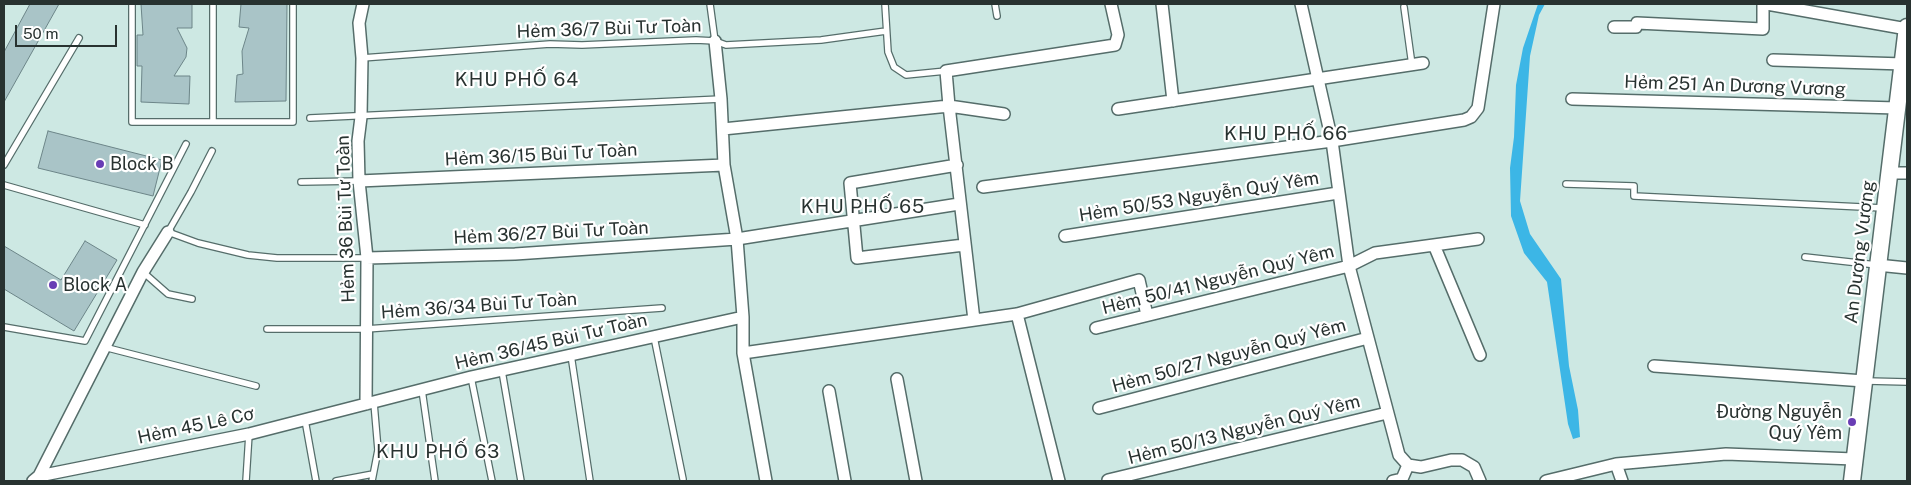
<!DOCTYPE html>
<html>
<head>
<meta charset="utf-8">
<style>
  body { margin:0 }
  #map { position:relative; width:1911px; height:485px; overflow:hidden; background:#cde8e3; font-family:"Public Sans",sans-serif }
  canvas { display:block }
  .frame { position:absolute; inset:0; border:5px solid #283230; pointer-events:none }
  .scale { position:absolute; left:15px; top:25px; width:102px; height:22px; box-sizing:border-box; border:2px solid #283230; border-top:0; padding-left:6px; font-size:15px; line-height:18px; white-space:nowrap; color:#283230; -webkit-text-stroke:4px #fff; paint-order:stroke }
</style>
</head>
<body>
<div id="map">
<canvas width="1911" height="485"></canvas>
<div class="frame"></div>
<div class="scale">50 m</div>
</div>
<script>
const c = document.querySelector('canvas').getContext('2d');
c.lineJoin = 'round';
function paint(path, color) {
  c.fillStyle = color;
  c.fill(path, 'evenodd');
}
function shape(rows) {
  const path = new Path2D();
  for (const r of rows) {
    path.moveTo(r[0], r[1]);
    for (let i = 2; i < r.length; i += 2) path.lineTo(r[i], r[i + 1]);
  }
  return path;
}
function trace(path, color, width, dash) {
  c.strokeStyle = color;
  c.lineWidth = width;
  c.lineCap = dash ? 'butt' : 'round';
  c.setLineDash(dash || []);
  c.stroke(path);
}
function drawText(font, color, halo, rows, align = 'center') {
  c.font = font + ' "Public Sans",sans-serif';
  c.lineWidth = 4.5;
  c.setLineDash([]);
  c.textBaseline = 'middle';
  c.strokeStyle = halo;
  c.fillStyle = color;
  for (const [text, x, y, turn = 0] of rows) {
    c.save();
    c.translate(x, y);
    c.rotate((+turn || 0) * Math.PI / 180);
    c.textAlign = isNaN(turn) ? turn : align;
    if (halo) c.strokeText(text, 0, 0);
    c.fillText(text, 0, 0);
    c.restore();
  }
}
paint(shape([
  [1538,4,1545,4,1539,15,1530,56,1520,201,1530,234,1561,279,1569,366,1578,410,1580,437,1573,439,1568,424,1547,282,1524,253,1511,216,1510,168,1514,137,1516,85,1523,48]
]), '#3cb6e6');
const building = shape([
  [30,4,59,4,4,102,4,52,30,4],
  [141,4,192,4,192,28,177,28,187,48,186,57,174,76,190,76,189,104,141,102,142,66,137,66,137,35,143,35,141,4],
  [241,4,287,4,286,101,235,102,237,75,243,74,242,51,249,28,239,27,241,4],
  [48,131,162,160,153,196,38,168,48,131],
  [85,241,117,260,74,331,4,289,4,246,61,280,85,241]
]);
paint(building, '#a9c4c7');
trace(building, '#6c8588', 1);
const lane = shape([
  [132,4,132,122,293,122,293,4],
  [710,4,715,41],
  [885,4,888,52,894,67,906,75,946,71],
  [995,4,997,16],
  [1404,7,1412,65],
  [362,58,550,44,582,45,696,40,715,41,726,45,821,40,886,31],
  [310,118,721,99],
  [213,122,213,4],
  [212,151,191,192,168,232,198,243,248,255,277,258,367,258],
  [4,165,79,38],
  [301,182,359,181],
  [1566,184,1634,186,1634,196,1883,208],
  [4,185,145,225],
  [1805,257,1877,265],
  [143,272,168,294,192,299],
  [4,327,85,341,186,144],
  [267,329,366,329,662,308],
  [654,337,683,479],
  [104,347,256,386],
  [571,355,590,481],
  [502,371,521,481],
  [471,377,492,481],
  [1867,381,1907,382],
  [422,390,435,481],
  [305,420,316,481],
  [246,481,249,434],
  [336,481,373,474],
  [372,481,378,450,374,403]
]);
const street = shape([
  [363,4,359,23,362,58,361,117,358,141,359,181,367,258,366,404],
  [1162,4,1173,101],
  [1301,4,1332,141,1349,266,1399,455,1408,465,1421,467,1451,460,1462,460,1474,467,1480,481],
  [1767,4,1907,29],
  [1614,27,1636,27,1637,23,1763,29,1763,4],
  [715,41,721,99,724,165,737,239,743,317,743,353,766,481],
  [1773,60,1904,64],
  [1572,99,1897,108],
  [1118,109,1423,63],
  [1004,114,949,106,946,71,1115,45,1118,35,1111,4],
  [723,129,949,106,974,320],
  [957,165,850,183,857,258,964,245],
  [1889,173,1907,173],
  [359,181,724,165],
  [983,187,1332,141,1464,120,1471,117,1478,108,1494,4],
  [1065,236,1338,193],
  [1434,245,1480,355],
  [367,258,515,254,737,239,959,204],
  [1877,265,1907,268],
  [1017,314,1059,481],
  [1096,328,1349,266,1375,253,1478,239],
  [743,353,1017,314,1139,280,1147,315],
  [1654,366,1864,381],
  [897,379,916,481],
  [829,391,845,481],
  [1099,408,1368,338],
  [1616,464,1622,481],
  [39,476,143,272,168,232],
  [1108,480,1387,413],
  [33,481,39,476,249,434,471,377,743,317],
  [1393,481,1402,479,1408,465],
  [1546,481,1616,464,1726,454,1854,459]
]);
const secondary = shape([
  [1852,481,1907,27]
]);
trace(lane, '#556d6a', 8);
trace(street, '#556d6a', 14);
trace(secondary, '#556d6a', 19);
trace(lane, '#fff', 5.5);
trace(street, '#fff', 11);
trace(secondary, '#fff', 16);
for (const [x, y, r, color] of [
  [100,164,5,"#693db5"],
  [53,285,5,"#693db5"],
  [1852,422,5,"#693db5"]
]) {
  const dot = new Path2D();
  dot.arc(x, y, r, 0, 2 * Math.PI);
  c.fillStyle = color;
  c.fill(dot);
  trace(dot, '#fff', 2);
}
drawText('18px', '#283230', '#fff', [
  ["Hẻm 36/7 Bùi Tư Toàn",609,29,-2],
  ["Hẻm 251 An Dương Vương",1735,86,2],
  ["Hẻm 36/15 Bùi Tư Toàn",541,155,-3],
  ["Hẻm 50/53 Nguyễn Quý Yêm",1199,197,-9],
  ["Hẻm 36 Bùi Tư Toàn",346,219,-92],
  ["Hẻm 36/27 Bùi Tư Toàn",551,233,-3],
  ["An Dương Vương",1860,252,-83],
  ["Hẻm 50/41 Nguyễn Quý Yêm",1218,280,-14],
  ["Hẻm 36/34 Bùi Tư Toàn",479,306,-4],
  ["Hẻm 36/45 Bùi Tư Toàn",551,342,-13],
  ["Hẻm 50/27 Nguyễn Quý Yêm",1229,356,-15],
  ["Hẻm 45 Lê Cơ",196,426,-12],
  ["Hẻm 50/13 Nguyễn Quý Yêm",1244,430,-14]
]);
drawText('18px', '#283230', '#fff', [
  ["Block B",110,164],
  ["Block A",63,285],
  ["Đường Nguyễn",1842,412,"right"],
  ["Quý Yêm",1842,433,"right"]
], 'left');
c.letterSpacing = '1px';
drawText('19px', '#283230', '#fff', [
  ["KHU PHỐ 64",517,80],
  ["KHU PHỐ 66",1286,134],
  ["KHU PHỐ 65",863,207],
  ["KHU PHỐ 63",438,452]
]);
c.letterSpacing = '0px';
</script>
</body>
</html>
